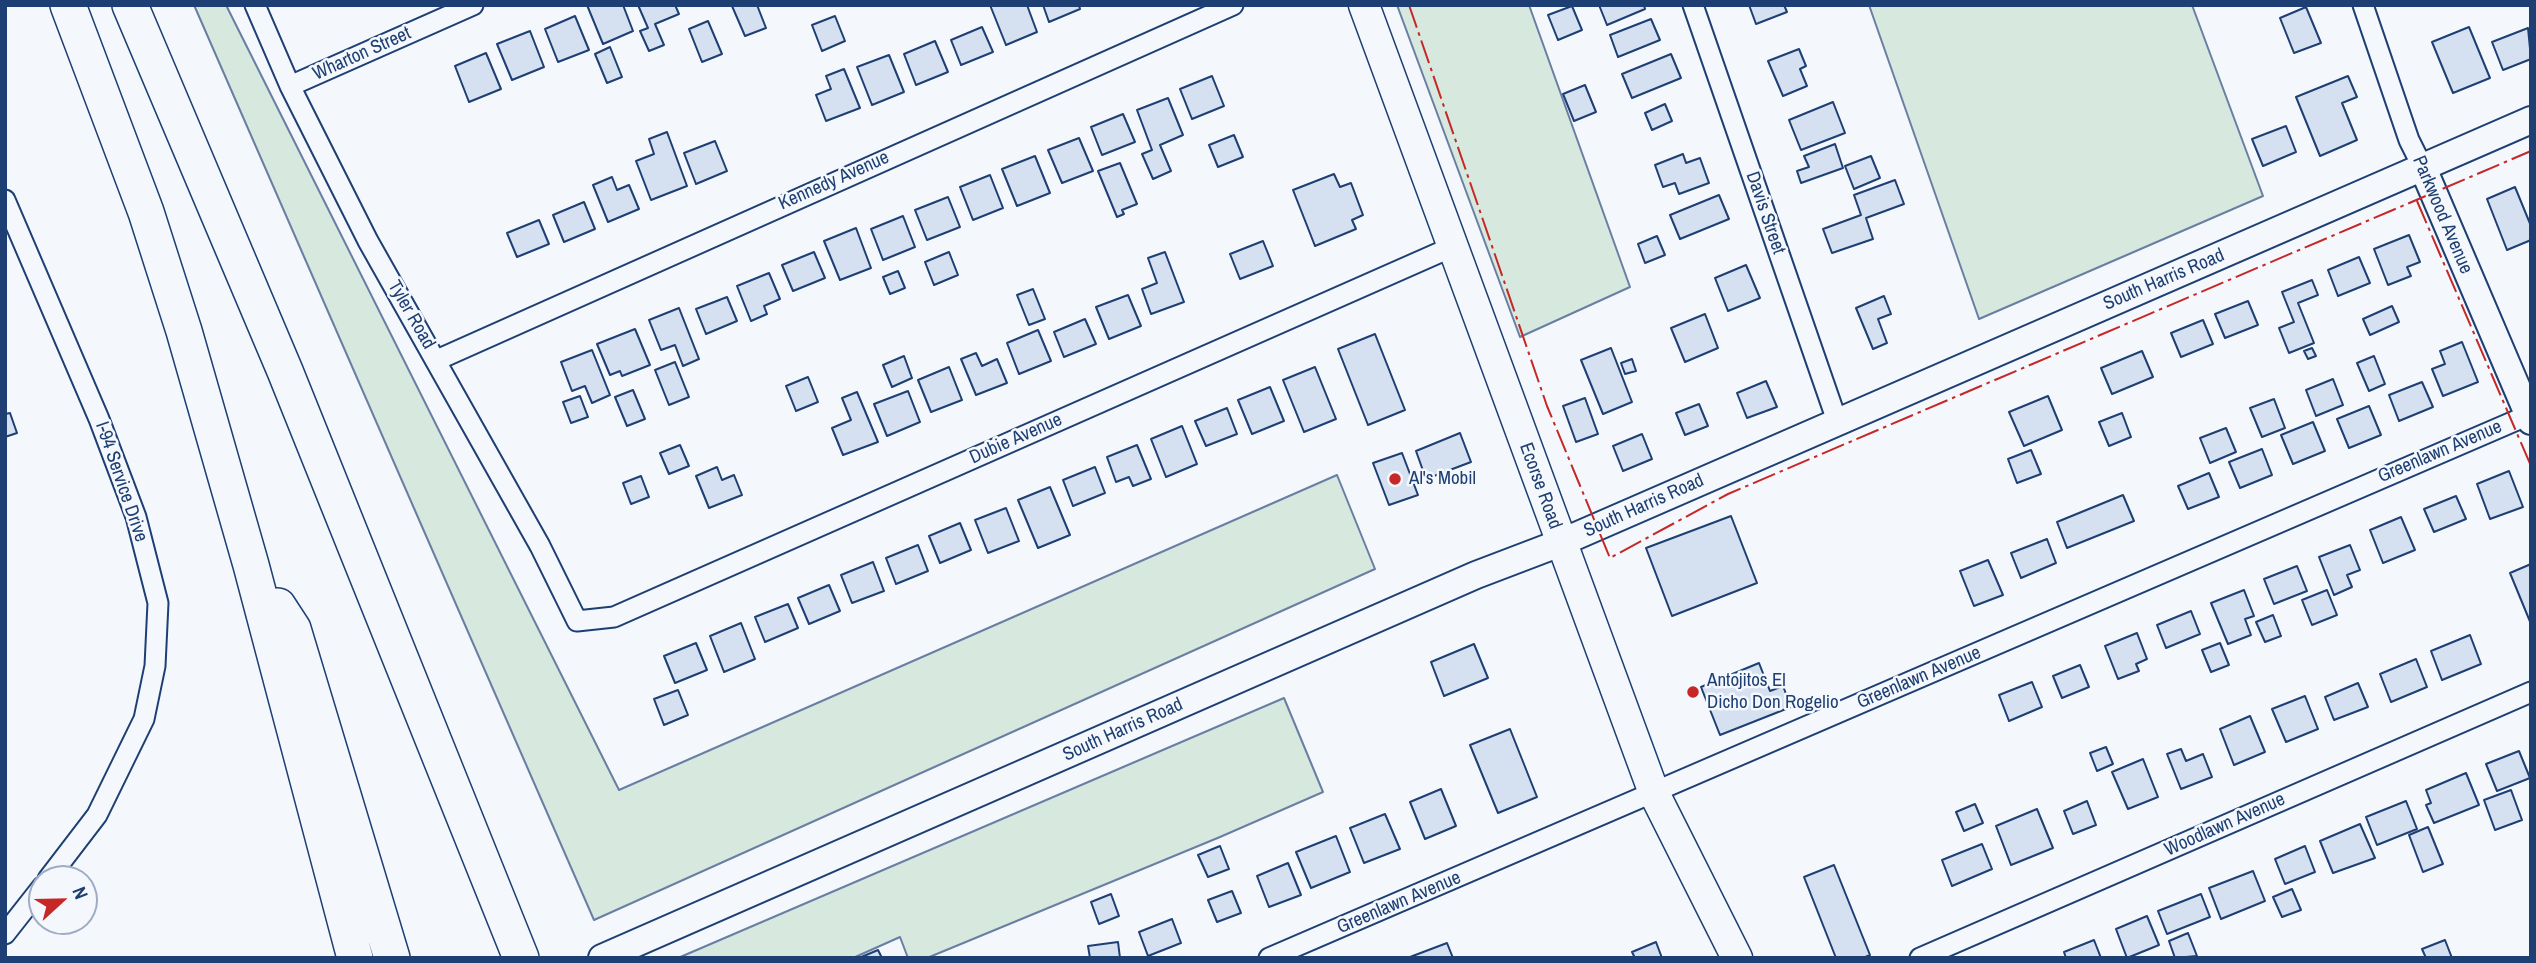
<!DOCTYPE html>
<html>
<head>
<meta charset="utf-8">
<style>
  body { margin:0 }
  #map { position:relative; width:2536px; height:963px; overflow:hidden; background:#f4f7fb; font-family:"Archivo Narrow",sans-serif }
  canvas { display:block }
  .frame { position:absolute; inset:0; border:7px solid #1d3f73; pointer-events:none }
  .north { position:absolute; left:28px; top:865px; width:70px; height:70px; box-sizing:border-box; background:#f4f7fb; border:2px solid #9eadc5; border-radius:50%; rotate:68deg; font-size:19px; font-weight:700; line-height:28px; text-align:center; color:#1d3f73 }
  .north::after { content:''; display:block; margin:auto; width:24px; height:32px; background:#c62828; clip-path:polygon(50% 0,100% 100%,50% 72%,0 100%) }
</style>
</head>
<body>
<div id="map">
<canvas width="2536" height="963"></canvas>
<div class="frame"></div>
<div class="north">N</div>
</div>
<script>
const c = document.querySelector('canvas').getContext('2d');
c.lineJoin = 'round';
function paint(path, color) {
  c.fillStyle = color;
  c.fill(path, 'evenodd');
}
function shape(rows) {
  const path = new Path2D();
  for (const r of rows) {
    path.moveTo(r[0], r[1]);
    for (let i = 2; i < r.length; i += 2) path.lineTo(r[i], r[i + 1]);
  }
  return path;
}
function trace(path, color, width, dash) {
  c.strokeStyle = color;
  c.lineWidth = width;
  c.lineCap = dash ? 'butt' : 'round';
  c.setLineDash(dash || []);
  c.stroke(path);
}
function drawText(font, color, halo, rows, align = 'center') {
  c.font = font + ' "Archivo Narrow",sans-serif';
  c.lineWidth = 5;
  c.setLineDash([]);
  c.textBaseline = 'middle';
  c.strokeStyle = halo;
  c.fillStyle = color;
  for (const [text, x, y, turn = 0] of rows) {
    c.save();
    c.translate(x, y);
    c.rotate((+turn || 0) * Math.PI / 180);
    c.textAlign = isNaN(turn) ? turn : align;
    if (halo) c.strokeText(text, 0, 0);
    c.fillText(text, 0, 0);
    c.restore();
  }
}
const green = shape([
  [194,5,226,5,619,790,1337,475,1375,569,594,920,194,5],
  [1397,5,1529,5,1630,287,1520,337,1397,5],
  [1869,5,2192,5,2263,196,1979,319,1869,5],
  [1284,698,1323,792,1220,837,927,958,908,958,900,937,853,958,678,958,1284,698]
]);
paint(green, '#d7e8df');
trace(green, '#687fa3', 2);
const building = shape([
  [587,5,623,5,633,31,603,44,587,5],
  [638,5,675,5,679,14,655,24,664,45,649,51,640,31,648,28,638,5],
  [757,5,766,28,745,36,732,6,757,5],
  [990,5,1027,5,1037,32,1006,45,990,5],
  [1043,5,1079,5,1080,9,1049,22,1043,5],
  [1599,5,1644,5,1645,9,1607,25,1599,5],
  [1749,5,1784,5,1787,12,1756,24,1749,5],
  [1572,6,1582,30,1558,40,1548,15,1572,6],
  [2306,7,2321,43,2294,53,2280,18,2306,7],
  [575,16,589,50,558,62,545,29,575,16],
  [835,16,845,41,822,51,812,25,835,16],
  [1651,19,1660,40,1618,57,1610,35,1651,19],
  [708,21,722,54,702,62,689,29,708,21],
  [982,27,993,52,961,65,951,40,982,27],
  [2469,27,2490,78,2453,93,2432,42,2469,27],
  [2528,28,2531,59,2503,70,2492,42,2528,28],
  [530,31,544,67,512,80,497,44,530,31],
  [935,41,948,72,916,85,904,54,935,41],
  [610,47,622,77,607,83,595,54,610,47],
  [1799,49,1806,66,1800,69,1807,86,1783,96,1768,61,1799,49],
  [486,53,501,89,469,102,455,66,486,53],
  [1671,54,1681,78,1632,98,1622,74,1671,54],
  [889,55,904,92,872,105,857,67,889,55],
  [844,69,860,108,826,121,816,95,831,89,826,76,844,69],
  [1212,76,1224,106,1192,119,1180,89,1212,76],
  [2348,76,2357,97,2342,103,2357,140,2320,156,2296,97,2348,76],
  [1585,85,1596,112,1574,121,1563,94,1585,85],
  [1168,98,1183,135,1160,145,1171,171,1153,179,1142,154,1152,150,1137,110,1168,98],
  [1833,102,1845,133,1801,150,1789,120,1833,102],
  [1665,104,1672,121,1652,130,1645,113,1665,104],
  [1123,114,1135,142,1102,155,1091,127,1123,114],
  [2286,126,2296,152,2263,166,2252,139,2286,126],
  [667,132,687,186,651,200,636,161,654,154,649,139,667,132],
  [1234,135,1243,157,1218,167,1209,145,1234,135],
  [1079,138,1093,171,1062,183,1048,150,1079,138],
  [715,141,727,171,696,184,684,153,715,141],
  [1835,144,1843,168,1801,183,1797,171,1809,167,1804,156,1835,144],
  [1683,154,1686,163,1700,158,1709,183,1679,194,1675,183,1663,187,1655,165,1683,154],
  [1035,156,1050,193,1017,206,1002,169,1035,156],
  [1871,156,1880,178,1854,189,1845,166,1871,156],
  [1120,163,1137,204,1122,210,1124,214,1117,217,1098,171,1120,163],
  [1334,174,1340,187,1351,183,1363,215,1352,220,1356,229,1315,246,1293,190,1334,174],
  [990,175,1003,208,973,220,960,187,990,175],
  [612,177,617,190,629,185,639,209,608,222,593,185,612,177],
  [1895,180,1904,204,1866,218,1873,239,1832,253,1823,229,1861,215,1854,195,1895,180],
  [2515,187,2531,226,2531,240,2507,250,2487,199,2515,187],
  [1719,195,1729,219,1680,239,1670,215,1719,195],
  [948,197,960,227,927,240,915,210,948,197],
  [584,202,595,229,564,242,553,215,584,202],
  [903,216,915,247,883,260,871,229,903,216],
  [539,220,549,244,517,257,507,233,539,220],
  [856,228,871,268,840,280,824,241,856,228],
  [2409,235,2420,262,2407,267,2411,276,2388,285,2374,249,2409,235],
  [1657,236,1665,255,1645,263,1638,244,1657,236],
  [1263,241,1273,266,1240,279,1230,254,1263,241],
  [814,252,825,278,793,291,782,265,814,252],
  [949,252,958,275,934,285,925,262,949,252],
  [1165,252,1184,302,1151,314,1142,289,1157,283,1148,258,1165,252],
  [2359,257,2370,283,2338,296,2328,270,2359,257],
  [1746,265,1760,298,1728,311,1715,278,1746,265],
  [898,271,905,288,890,294,883,277,898,271],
  [769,273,780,299,764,306,767,314,751,321,737,286,769,273],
  [2312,280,2318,295,2298,303,2314,343,2289,353,2279,328,2294,322,2282,292,2312,280],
  [1033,289,1045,319,1029,325,1017,295,1033,289],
  [1128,295,1141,326,1109,339,1096,307,1128,295],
  [1884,296,1891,314,1878,319,1887,343,1873,349,1856,308,1884,296],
  [727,297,737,321,706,334,696,309,727,297],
  [2248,301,2258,325,2225,338,2215,314,2248,301],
  [2392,306,2399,322,2370,335,2363,319,2392,306],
  [679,308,699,359,683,366,675,345,661,350,649,320,679,308],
  [1705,314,1718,348,1685,362,1671,328,1705,314],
  [1085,319,1096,344,1064,357,1054,332,1085,319],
  [2203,320,2213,344,2181,357,2171,333,2203,320],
  [635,329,650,365,622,376,620,371,610,375,597,344,635,329],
  [1038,330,1051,361,1019,374,1007,343,1038,330],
  [1375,334,1405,410,1368,425,1338,349,1375,334],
  [2462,342,2478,382,2443,396,2432,369,2445,364,2440,351,2462,342],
  [1611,348,1632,402,1603,414,1581,360,1611,348],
  [2312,348,2316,356,2308,359,2304,351,2312,348],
  [592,350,610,395,592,403,585,386,572,391,561,362,592,350],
  [2142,351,2153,377,2112,394,2101,368,2142,351],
  [976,353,982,366,997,359,1007,383,976,395,961,359,976,353],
  [904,356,912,378,892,387,883,365,904,356],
  [2374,356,2385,384,2369,391,2357,363,2374,356],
  [1632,359,1636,371,1625,374,1621,363,1632,359],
  [675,362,689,397,669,405,655,370,675,362],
  [949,367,962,400,931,412,918,380,949,367],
  [1315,367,1336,419,1304,432,1283,380,1315,367],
  [808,377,818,402,796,411,786,386,808,377],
  [2333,379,2343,405,2316,416,2306,390,2333,379],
  [1766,381,1777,407,1747,418,1737,393,1766,381],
  [2422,382,2433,407,2399,421,2389,395,2422,382],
  [1270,387,1284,421,1252,434,1238,400,1270,387],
  [633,390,645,419,627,426,615,397,633,390],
  [908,391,920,422,887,436,874,404,908,391],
  [857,392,878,442,843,455,832,428,851,420,842,398,857,392],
  [580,396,588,417,571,423,563,402,580,396],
  [2048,396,2062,430,2024,446,2009,412,2048,396],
  [1585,398,1598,434,1576,442,1563,406,1585,398],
  [2274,399,2285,428,2262,437,2250,408,2274,399],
  [1699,404,1708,426,1685,435,1676,413,1699,404],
  [2369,406,2381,435,2349,448,2337,419,2369,406],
  [1227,408,1237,434,1206,446,1195,421,1227,408],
  [10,413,17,433,5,437,5,414,10,413],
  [2122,413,2131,437,2109,446,2099,422,2122,413],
  [2313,422,2325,451,2293,464,2281,435,2313,422],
  [1182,426,1197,464,1166,477,1151,439,1182,426],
  [2226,428,2236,452,2210,463,2200,438,2226,428],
  [1460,433,1471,462,1426,479,1416,451,1460,433],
  [1642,434,1652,459,1623,471,1613,446,1642,434],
  [680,445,689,466,669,474,660,453,680,445],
  [1137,445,1151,479,1133,486,1129,477,1116,482,1107,457,1137,445],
  [2262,449,2272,475,2240,488,2229,462,2262,449],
  [2031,450,2041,474,2017,483,2008,459,2031,450],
  [1402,453,1418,495,1389,505,1373,463,1402,453],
  [717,467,722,480,734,475,742,495,709,508,696,476,717,467],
  [1095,467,1105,493,1073,506,1063,480,1095,467],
  [2509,471,2523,507,2490,519,2477,484,2509,471],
  [2209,473,2219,497,2188,509,2178,486,2209,473],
  [641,476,649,497,631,504,623,483,641,476],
  [1050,487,1070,535,1038,548,1018,500,1050,487],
  [2123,495,2134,521,2067,548,2057,522,2123,495],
  [2456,496,2466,519,2434,532,2424,509,2456,496],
  [1006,508,1019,541,988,553,975,520,1006,508],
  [1731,516,1757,583,1672,616,1646,548,1731,516],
  [2401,517,2415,550,2383,563,2370,530,2401,517],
  [960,523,971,550,940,563,929,536,960,523],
  [2047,539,2056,563,2021,578,2011,553,2047,539],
  [918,545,928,571,896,584,886,558,918,545],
  [2350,545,2360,570,2347,575,2352,587,2334,595,2319,557,2350,545],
  [1988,560,2003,595,1974,606,1960,571,1988,560],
  [873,562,884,591,852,603,841,575,873,562],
  [2531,564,2531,624,2510,573,2531,564],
  [2297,566,2307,591,2274,604,2264,579,2297,566],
  [829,585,840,611,809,624,798,598,829,585],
  [2244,590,2254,616,2245,619,2251,635,2228,644,2211,603,2244,590],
  [2327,590,2337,615,2312,625,2302,600,2327,590],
  [788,604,798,628,765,642,755,617,788,604],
  [2191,611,2200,634,2166,648,2157,625,2191,611],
  [2273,615,2281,636,2265,642,2256,622,2273,615],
  [741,623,755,659,724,672,710,636,741,623],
  [2137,633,2147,659,2136,664,2139,671,2118,679,2105,646,2137,633],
  [2470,635,2481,664,2442,680,2431,651,2470,635],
  [696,643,707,670,675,683,664,656,696,643],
  [2220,643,2229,665,2211,672,2202,650,2220,643],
  [1474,644,1488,678,1444,696,1431,662,1474,644],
  [2416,659,2427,687,2391,702,2380,674,2416,659],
  [1759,663,1770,691,1783,686,1791,707,1720,735,1701,687,1759,663],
  [2080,665,2089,687,2062,698,2053,676,2080,665],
  [2032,682,2042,707,2009,721,1999,695,2032,682],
  [2358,683,2368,707,2334,720,2325,697,2358,683],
  [678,690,688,715,664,725,654,699,678,690],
  [2305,696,2318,729,2286,742,2272,709,2305,696],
  [2250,716,2265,752,2234,765,2220,729,2250,716],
  [1510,729,1537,797,1498,813,1470,745,1510,729],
  [2106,747,2113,764,2097,771,2090,753,2106,747],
  [2181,749,2186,761,2203,754,2212,777,2181,789,2167,754,2181,749],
  [2519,751,2530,778,2497,791,2486,764,2519,751],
  [2143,759,2158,797,2128,809,2112,772,2143,759],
  [2466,773,2479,805,2434,823,2426,805,2431,803,2426,790,2466,773],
  [1441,789,1456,826,1425,839,1410,802,1441,789],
  [2511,790,2522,820,2495,830,2484,800,2511,790],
  [2087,801,2096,825,2073,834,2064,811,2087,801],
  [2406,801,2417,829,2377,845,2366,817,2406,801],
  [1975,804,1983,823,1964,831,1956,812,1975,804],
  [2037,809,2053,848,2011,865,1996,826,2037,809],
  [1385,814,1400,849,1364,863,1350,828,1385,814],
  [2360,824,2375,858,2333,873,2320,841,2360,824],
  [2428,827,2443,864,2423,872,2409,835,2428,827],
  [1336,836,1350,872,1311,888,1296,852,1336,836],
  [1982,844,1992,869,1952,886,1942,860,1982,844],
  [1220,846,1229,869,1208,877,1198,855,1220,846],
  [2305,846,2315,872,2285,884,2275,859,2305,846],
  [1288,863,1301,895,1269,907,1257,876,1288,863],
  [1834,865,1870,955,1863,958,1836,958,1804,877,1834,865],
  [2253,871,2265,901,2221,919,2209,888,2253,871],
  [2292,889,2301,910,2282,917,2273,897,2292,889],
  [1232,891,1241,913,1217,922,1208,900,1232,891],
  [1111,894,1119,916,1099,924,1091,902,1111,894],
  [2201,894,2210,917,2167,934,2158,911,2201,894],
  [2147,916,2159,945,2127,958,2116,929,2147,916],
  [1172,919,1181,943,1148,956,1139,932,1172,919],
  [2188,933,2197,956,2175,958,2169,941,2188,933],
  [2094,940,2101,958,2066,958,2064,952,2094,940],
  [2445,940,2452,958,2426,958,2422,949,2445,940],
  [1118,942,1120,958,1090,958,1088,946,1118,942],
  [1656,942,1662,958,1635,958,1632,952,1656,942],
  [1447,943,1453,958,1411,958,1410,957,1447,943],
  [878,950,882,958,859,958,878,950]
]);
paint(building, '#d5e0f0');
trace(building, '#1d3f73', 2);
const street = shape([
  [255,5,290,86,368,241,540,546,577,621,614,617,1452,247],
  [1693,5,1837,421],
  [2363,5,2409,140,2423,168],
  [290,86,473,5],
  [5,200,99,419,136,517,158,603,155,666,144,719,97,815,48,879],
  [437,360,1233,5],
  [5,934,42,887],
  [1269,958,2531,414],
  [1920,958,2531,692]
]);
const secondary = shape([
  [2423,168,2531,421],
  [602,958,1476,575,1560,543,2531,120]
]);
const primary = shape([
  [1364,5,1654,793,1737,958]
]);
const highway = shape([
  [68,5,146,212,184,331,251,565,355,958],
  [130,5,285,371,521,958],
  [278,606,293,629,392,958]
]);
trace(street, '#1d3f73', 23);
trace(secondary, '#1d3f73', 30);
trace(primary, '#1d3f73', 33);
trace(highway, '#1d3f73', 38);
trace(street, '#f4f7fb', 19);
trace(secondary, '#f4f7fb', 26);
trace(primary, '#f4f7fb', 30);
trace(highway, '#f4f7fb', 35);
trace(shape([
  [1409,5,1547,406,1610,558,1728,494,2531,151],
  [2417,201,2531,466]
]), '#c62828', 2, [24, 5, 3.5, 5]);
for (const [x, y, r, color] of [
  [1395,479,7,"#c62828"],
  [1693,692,7,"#c62828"]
]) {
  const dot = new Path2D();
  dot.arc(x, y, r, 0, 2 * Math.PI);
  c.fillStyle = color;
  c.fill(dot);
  trace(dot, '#f4f7fb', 2.5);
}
drawText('19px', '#1d3f73', '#f4f7fb', [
  ["Wharton Street",362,54,-24],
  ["Kennedy Avenue",834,181,-24],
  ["Davis Street",1765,213,71],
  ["Parkwood Avenue",2442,215,67],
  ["South Harris Road",2164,280,-23],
  ["Tyler Road",411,315,60],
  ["Dubie Avenue",1016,439,-24],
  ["Greenlawn Avenue",2440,452,-23],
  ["I-94 Service Drive",121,482,71],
  ["Ecorse Road",1540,486,70],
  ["South Harris Road",1644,506,-24],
  ["Greenlawn Avenue",1919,678,-23],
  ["South Harris Road",1123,730,-24],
  ["Woodlawn Avenue",2225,825,-24],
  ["Greenlawn Avenue",1399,903,-23]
]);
drawText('19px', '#1d3f73', '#f4f7fb', [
  ["Al's Mobil",1409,479],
  ["Antojitos El",1707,681],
  ["Dicho Don Rogelio",1707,703]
], 'left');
</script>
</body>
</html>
